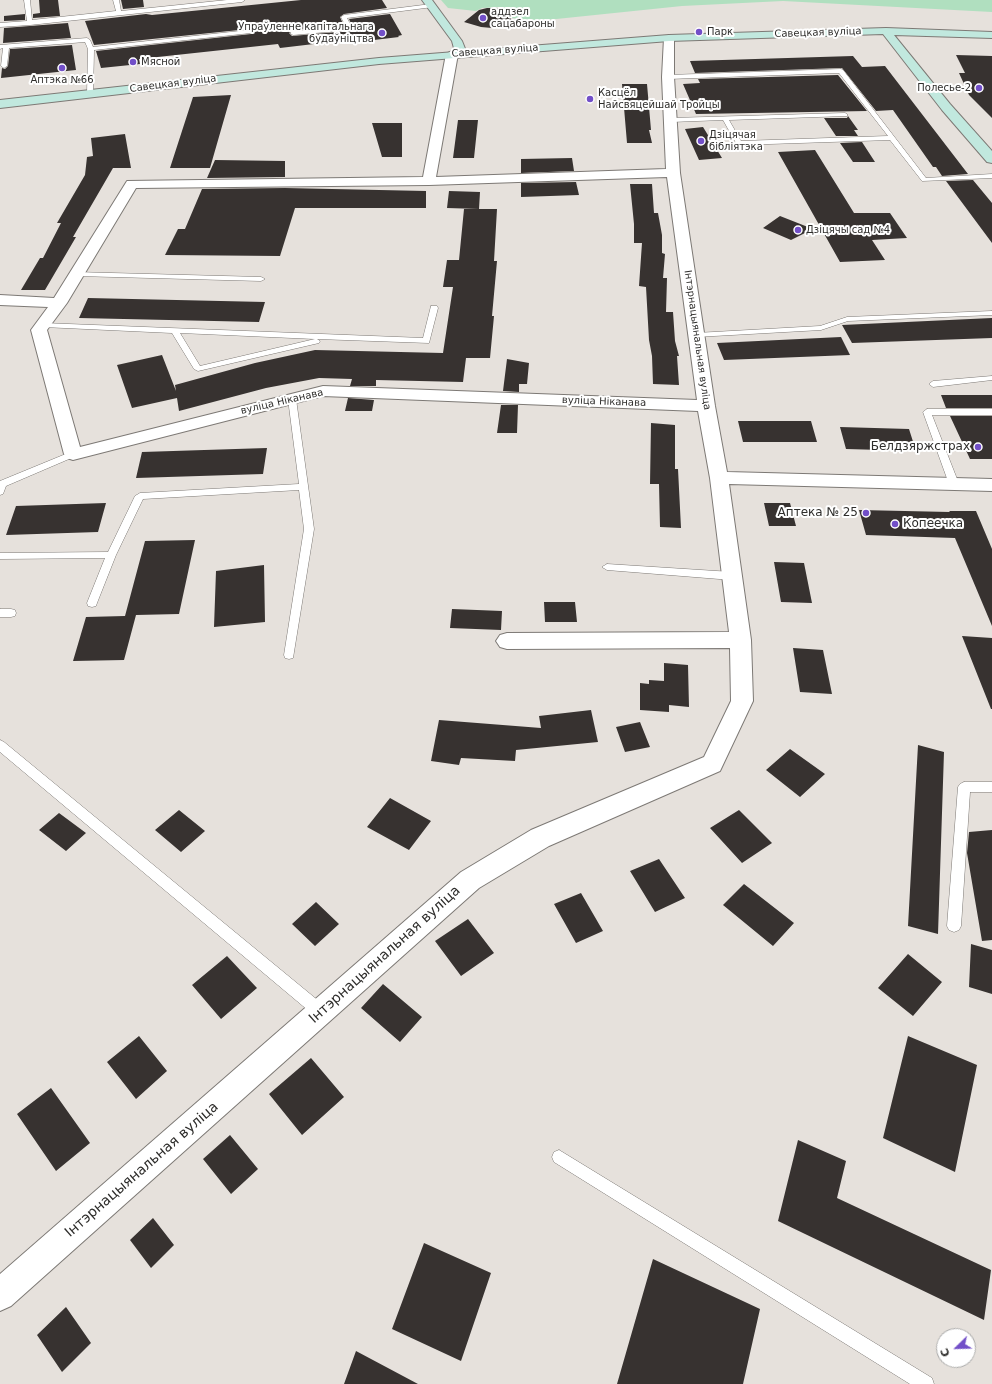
<!DOCTYPE html>
<html>
<head>
<meta charset="utf-8">
<style>
  body { margin:0 }
  #map { position:relative; width:992px; height:1384px; overflow:hidden; background:#e6e1dc; font-family:"DejaVu Sans",sans-serif }
  canvas { display:block }
  .north { position:absolute; left:936px; top:1328px; width:40px; height:40px; box-sizing:border-box; background:#fff; border:1px solid #ababaa; border-radius:50%; rotate:247deg; font-size:11px; font-weight:700; line-height:16px; text-align:center; color:#2e2d2b }
  .north::after { content:''; display:block; margin:auto; width:14px; height:18px; background:#724fc8; clip-path:polygon(50% 0,100% 100%,50% 72%,0 100%) }
</style>
</head>
<body>
<div id="map">
<canvas width="992" height="1384"></canvas>
<div class="north">С</div>
</div>
<script>
const c = document.querySelector('canvas').getContext('2d');
c.lineJoin = 'round';
function paint(path, color) {
  c.fillStyle = color;
  c.fill(path, 'evenodd');
}
function shape(rows) {
  const path = new Path2D();
  for (const r of rows) {
    path.moveTo(r[0], r[1]);
    for (let i = 2; i < r.length; i += 2) path.lineTo(r[i], r[i + 1]);
  }
  return path;
}
function trace(path, color, width, dash) {
  c.strokeStyle = color;
  c.lineWidth = width;
  c.lineCap = dash ? 'butt' : 'round';
  c.setLineDash(dash || []);
  c.stroke(path);
}
function drawText(font, color, halo, rows, align = 'center') {
  c.font = font + ' "DejaVu Sans",sans-serif';
  c.lineWidth = 4;
  c.setLineDash([]);
  c.textBaseline = 'middle';
  c.strokeStyle = halo;
  c.fillStyle = color;
  for (const [text, x, y, turn = 0] of rows) {
    c.save();
    c.translate(x, y);
    c.rotate((+turn || 0) * Math.PI / 180);
    c.textAlign = isNaN(turn) ? turn : align;
    if (halo) c.strokeText(text, 0, 0);
    c.fillText(text, 0, 0);
    c.restore();
  }
}
paint(shape([
  [441,0,992,0,992,12,783,1,682,6,537,21,512,18,513,15,512,12,500,7,482,8,476,11,448,8]
]), '#b0dfbf');
paint(shape([
  [39,0,58,0,60,16,33,18,33,14,40,13],
  [121,0,143,0,144,7,123,9],
  [301,0,382,0,387,8,344,14,340,17,344,26,293,30,289,33,292,36,349,31,353,28,349,19,390,14,402,35,398,36,399,37,374,40,373,37,280,48,278,44,139,59,140,64,101,68,96,51,251,34,253,32,249,29,94,45,85,21,146,14,152,15],
  [487,8,497,8,509,13,513,24,492,28,481,27,464,22,479,10],
  [25,14,25,20,4,21,4,16],
  [68,23,71,38,3,43,4,28],
  [72,45,76,70,1,78,2,68,5,69,8,66,10,49],
  [956,55,992,56,992,118,969,95,959,73,965,73],
  [853,56,862,67,885,66,968,174,942,176,936,167,933,167,893,110,876,111,842,68,695,73,690,61],
  [838,75,867,111,696,114,683,84,700,83,698,79],
  [622,84,647,84,651,130,649,130,652,143,627,143],
  [231,95,210,168,170,168,193,97],
  [848,116,858,130,854,130,858,136,836,136,824,118,847,118],
  [458,120,478,120,474,158,453,158],
  [372,123,402,123,402,157,382,157],
  [703,127,722,158,699,160,685,129],
  [125,134,131,168,113,168,73,237,76,237,45,290,21,290,40,258,43,258,61,223,57,223,85,175,87,157,93,156,91,138],
  [862,142,875,162,853,162,840,143],
  [815,150,854,213,890,213,907,238,872,240,885,260,840,262,778,152],
  [572,158,574,171,521,173,521,159],
  [215,160,285,161,285,177,207,178],
  [973,180,992,203,992,243,946,181],
  [576,182,579,195,521,197,521,183],
  [630,184,652,184,654,213,658,213,662,235,662,253,665,254,663,278,667,278,666,312,673,312,675,341,679,356,677,356,679,385,653,384,652,356,649,340,646,287,639,286,642,243,634,243,634,224],
  [285,188,426,191,426,208,295,208,280,256,165,255,178,229,185,229,202,189],
  [449,191,480,192,479,209,447,208],
  [464,209,497,209,494,261,497,261,492,316,494,316,490,358,466,358,463,382,376,380,376,386,350,386,352,379,319,378,266,388,179,411,177,398,132,408,117,365,162,355,176,391,175,385,255,363,315,350,443,353,453,287,443,287,447,260,459,260],
  [780,216,813,229,791,240,763,228],
  [88,298,265,302,259,322,79,318],
  [992,318,992,338,852,343,842,325],
  [841,337,850,355,724,360,717,343],
  [507,359,529,363,527,384,519,384,519,392,503,391],
  [941,395,992,395,992,408,946,408],
  [348,398,374,400,372,411,345,411],
  [501,405,518,405,517,433,497,433],
  [950,416,992,416,992,459,970,459],
  [738,421,811,421,817,442,743,442],
  [651,423,675,425,675,469,678,469,681,528,660,527,659,484,650,484],
  [840,427,909,429,916,451,846,449],
  [267,448,263,474,136,478,142,452],
  [106,503,98,532,6,535,16,506],
  [764,503,790,503,796,526,769,526],
  [859,510,950,512,949,511,976,511,992,549,992,626,955,538,866,535],
  [195,540,179,614,136,615,124,660,73,661,86,617,125,616,145,541],
  [774,562,804,563,812,603,781,602],
  [264,565,265,622,214,627,216,571],
  [544,602,575,602,577,622,545,622],
  [452,609,502,611,501,630,450,628],
  [962,636,992,638,992,709,991,709],
  [793,648,823,650,832,694,800,692],
  [664,663,688,665,689,707,669,705,669,712,640,710,640,683,649,684,649,680,664,681],
  [591,710,598,742,516,750,515,761,461,758,459,765,431,761,439,720,541,728,539,716],
  [640,722,650,747,625,752,616,727],
  [918,745,944,752,938,934,908,926],
  [790,749,825,774,800,797,766,770],
  [390,798,431,821,409,850,367,827],
  [179,810,205,831,181,852,155,830],
  [739,810,772,843,742,863,710,828],
  [59,813,86,833,66,851,39,830],
  [992,830,992,940,982,941,967,853,969,832],
  [659,859,685,898,655,912,630,871],
  [744,884,794,923,773,946,723,905],
  [581,893,603,931,576,943,554,904],
  [316,902,339,924,315,946,292,924],
  [468,919,494,953,461,976,435,941],
  [971,944,992,950,992,994,969,987],
  [908,954,942,982,913,1016,878,988],
  [227,956,257,988,221,1019,192,985],
  [383,984,422,1017,400,1042,361,1008],
  [139,1036,167,1071,136,1099,107,1062],
  [908,1036,977,1065,955,1172,883,1138],
  [311,1058,344,1097,302,1135,269,1094],
  [51,1088,90,1143,56,1171,17,1114],
  [230,1135,258,1169,231,1194,203,1159],
  [798,1140,846,1161,837,1198,991,1270,984,1320,778,1221],
  [153,1218,174,1245,151,1268,130,1240],
  [424,1243,491,1273,461,1361,392,1329],
  [653,1259,760,1309,743,1384,617,1384],
  [66,1307,91,1343,62,1372,37,1335],
  [356,1351,418,1384,344,1384]
]), '#373230');
const lane = shape([
  [24,0,30,0,32,20,116,11,113,0,119,0,121,11,227,0,245,0,242,2,30,25,0,27,0,23,27,21,24,0],
  [431,4,433,5,433,7,347,18,352,28,349,30,293,35,290,33,293,31,346,27,341,17,344,15,431,4],
  [249,30,252,32,251,33,94,50,93,94,90,96,87,94,88,49,85,42,9,48,7,66,4,68,1,66,3,48,0,49,0,45,87,38,90,40,93,47,249,30],
  [841,69,843,70,926,178,992,174,992,178,922,181,890,140,739,145,736,143,723,120,671,122,668,120,671,118,845,113,847,114,847,116,729,120,741,141,888,136,839,73,668,79,665,77,668,75,841,69],
  [74,272,261,277,265,279,261,281,77,276,74,276,74,272],
  [431,306,437,306,438,308,429,343,317,339,320,341,319,343,198,371,194,369,172,333,43,327,39,325,43,323,423,338,431,306],
  [180,333,315,339,200,366,180,333],
  [992,311,992,315,848,321,821,330,696,337,692,335,696,333,820,326,847,317,992,311],
  [992,376,992,380,933,387,929,384,933,381,992,376],
  [292,396,296,399,314,529,293,658,289,659,285,658,284,655,304,529,299,490,143,499,116,555,97,603,96,606,92,607,88,606,87,603,105,558,0,559,0,553,108,552,135,496,140,493,299,484,288,399,292,396],
  [927,409,992,409,992,415,932,415,959,484,957,486,954,487,949,484,923,412,927,409],
  [73,451,76,452,77,454,76,456,6,486,3,494,0,495,0,481,73,451],
  [607,564,732,572,737,576,732,580,607,570,602,567,607,564],
  [0,609,11,609,15,610,16,613,15,616,11,617,0,617,0,609],
  [0,740,4,742,326,1007,328,1012,326,1017,321,1019,316,1017,0,752,0,740],
  [964,782,992,782,992,792,970,792,961,926,959,930,954,932,949,930,947,926,958,787,960,784,964,782],
  [559,1150,932,1378,934,1384,910,1384,554,1162,552,1157,554,1152,559,1150]
]);
const street = shape([
  [669,35,674,38,674,77,680,173,715,406,727,472,992,479,992,491,729,484,751,640,753,701,720,771,549,846,479,888,11,1306,0,1311,0,1274,461,872,531,830,704,757,731,701,730,648,507,649,500,647,496,641,500,635,507,633,729,632,710,478,698,411,323,396,73,460,67,458,64,454,31,330,48,307,0,305,0,295,54,298,127,181,423,177,446,54,452,51,458,54,436,177,666,169,662,77,664,38,669,35],
  [667,177,697,400,323,386,80,447,47,330,67,303,136,188,429,185,667,177]
]);
const secondary = shape([
  [422,0,432,0,462,41,466,51,669,35,886,28,992,32,992,38,894,35,950,104,992,151,992,163,987,162,942,110,883,34,669,41,379,64,0,108,0,100,379,58,455,52,452,41,422,0]
]);
trace(lane, '#7d7975', 1);
trace(street, '#7d7975', 2);
trace(secondary, '#7d7975', 2);
paint(lane, '#fff');
paint(street, '#fff');
paint(secondary, '#c1e8de');
for (const [x, y, r, color] of [
  [483,18,4,"#724fc8"],
  [699,32,4,"#724fc8"],
  [382,33,4,"#724fc8"],
  [133,62,4,"#724fc8"],
  [62,68,4,"#724fc8"],
  [979,88,4,"#724fc8"],
  [590,99,4,"#724fc8"],
  [701,141,4,"#724fc8"],
  [798,230,4,"#724fc8"],
  [978,447,4,"#724fc8"],
  [866,513,4,"#724fc8"],
  [895,524,4,"#724fc8"]
]) {
  const dot = new Path2D();
  dot.arc(x, y, r, 0, 2 * Math.PI);
  c.fillStyle = color;
  c.fill(dot);
  trace(dot, '#fff', 1.5);
}
drawText('10px', '#2e2d2b', '#fff', [
  ["аддзел",491,12],
  ["сацабароны",491,24],
  ["Упраўленне капітальнага",374,27,"right"],
  ["будаўніцтва",374,39,"right"],
  ["Парк",707,32],
  ["Мясной",141,62],
  ["Аптэка №66",62,80,"center"],
  ["Полесье-2",971,88,"right"],
  ["Касцёл",598,93],
  ["Найсвяцейшай Тройцы",598,105],
  ["Дзіцячая",709,135],
  ["бібліятэка",709,147],
  ["Дзіцячы сад №4",806,230]
], 'left');
drawText('10px', '#2e2d2b', '#fff', [
  ["Савецкая вуліца",818,33,-2],
  ["Савецкая вуліца",495,51,-4],
  ["Савецкая вуліца",173,84,-7],
  ["Інтэрнацыянальная вуліца",697,340,82],
  ["вуліца Ніканава",282,402,-13],
  ["вуліца Ніканава",604,402,2]
]);
drawText('12px', '#2e2d2b', '#fff', [
  ["Белдзяржстрах",970,447],
  ["Аптека № 25",858,513],
  ["Копеечка",903,524,"left"]
], 'right');
drawText('14px', '#2e2d2b', '#fff', [
  ["Інтэрнацыянальная вуліца",385,955,-42],
  ["Інтэрнацыянальная вуліца",142,1170,-41]
]);
</script>
</body>
</html>
